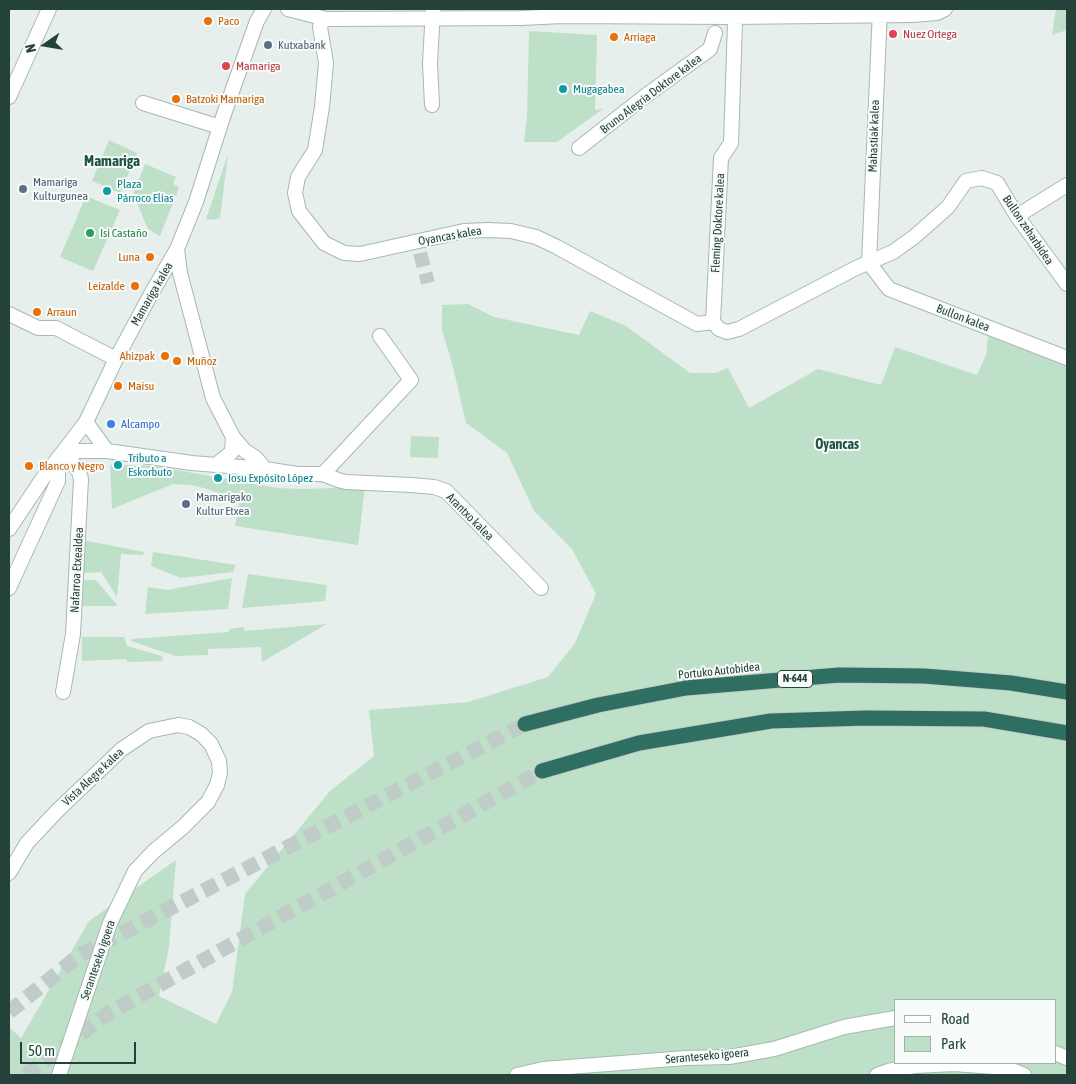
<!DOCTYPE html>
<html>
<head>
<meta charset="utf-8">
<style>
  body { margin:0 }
  #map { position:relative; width:1076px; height:1084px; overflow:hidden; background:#e6efeb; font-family:"Asap Condensed",sans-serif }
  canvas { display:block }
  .frame { position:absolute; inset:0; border:10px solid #24423a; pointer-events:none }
  .legend { position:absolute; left:894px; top:999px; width:162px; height:65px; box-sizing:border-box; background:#f7fbf9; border:1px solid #a3b1ad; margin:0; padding:6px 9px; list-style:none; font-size:15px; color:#24423a }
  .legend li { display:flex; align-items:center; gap:10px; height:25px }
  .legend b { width:25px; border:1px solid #a3b1ad }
  .north { position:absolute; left:20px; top:20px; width:50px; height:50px; -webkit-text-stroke:4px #f7fbf9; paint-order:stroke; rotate:257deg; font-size:14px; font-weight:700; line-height:20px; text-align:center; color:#24423a }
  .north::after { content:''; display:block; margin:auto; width:18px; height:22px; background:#24423a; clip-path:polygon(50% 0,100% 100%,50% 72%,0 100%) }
  .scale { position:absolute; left:20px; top:1042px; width:116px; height:22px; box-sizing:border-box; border:2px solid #24423a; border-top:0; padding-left:6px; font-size:15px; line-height:18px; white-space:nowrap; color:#24423a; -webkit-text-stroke:4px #f7fbf9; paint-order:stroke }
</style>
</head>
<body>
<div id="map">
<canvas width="1076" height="1084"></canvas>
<div class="frame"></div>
<ul class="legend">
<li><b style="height:6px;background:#fff"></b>Road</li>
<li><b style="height:14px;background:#bfe0c8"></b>Park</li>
</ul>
<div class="north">N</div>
<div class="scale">50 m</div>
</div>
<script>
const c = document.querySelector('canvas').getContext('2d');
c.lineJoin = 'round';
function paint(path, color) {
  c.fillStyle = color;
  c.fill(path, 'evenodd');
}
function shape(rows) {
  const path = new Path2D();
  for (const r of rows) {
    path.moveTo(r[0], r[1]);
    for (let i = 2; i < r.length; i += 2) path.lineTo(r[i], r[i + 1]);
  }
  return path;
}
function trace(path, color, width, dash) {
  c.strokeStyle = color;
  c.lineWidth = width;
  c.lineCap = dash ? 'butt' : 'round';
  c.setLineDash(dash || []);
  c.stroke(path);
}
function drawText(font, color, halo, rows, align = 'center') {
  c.font = font + ' "Asap Condensed",sans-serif';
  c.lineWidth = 4;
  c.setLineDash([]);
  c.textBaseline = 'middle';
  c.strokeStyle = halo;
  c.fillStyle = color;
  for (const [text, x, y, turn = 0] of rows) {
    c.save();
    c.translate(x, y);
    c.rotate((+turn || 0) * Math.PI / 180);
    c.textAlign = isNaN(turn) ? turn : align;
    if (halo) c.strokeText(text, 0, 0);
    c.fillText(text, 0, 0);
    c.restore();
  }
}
paint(shape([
  [1056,9,1067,9,1067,30,1052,35],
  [529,31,597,35,595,110,603,109,557,142,524,142,527,116],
  [109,140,137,153,120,193,92,181],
  [228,154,220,218,211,220,206,219],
  [145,164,176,177,173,184,179,187,176,196,173,195,171,201,173,203,160,236,148,229,133,194],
  [86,196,120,210,93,271,60,257],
  [468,304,494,317,579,335,590,311,626,326,690,373,715,373,728,368,749,408,818,369,881,385,895,347,977,375,986,355,988,336,1067,366,1067,1075,9,1075,9,1027,21,1038,89,921,176,860,169,947,159,996,216,1024,232,992,245,894,330,791,374,756,369,710,468,702,548,677,575,643,596,594,572,549,534,511,507,453,466,423,453,367,442,330,442,305],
  [895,1000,1055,1000,1055,1063,895,1063],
  [411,436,439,437,438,458,410,457],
  [110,465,154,466,278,488,302,489,365,487,358,545,235,526,240,500,204,488,190,485,173,484,112,509],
  [83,540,144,552,143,555,121,554,117,597,101,572,82,573],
  [153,552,236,565,233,572,181,578,151,566],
  [248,574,327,585,325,601,242,608],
  [232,578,228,609,145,614,148,587,167,590],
  [80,580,96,580,118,606,79,606],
  [327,624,262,662,261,647,208,649,208,655,175,656,131,641,131,639,229,632,229,629,244,627,244,631],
  [82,637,124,637,127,646,162,656,163,661,127,662,126,659,82,661]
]), '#bfe0c8');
trace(shape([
  [420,253,428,283]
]), '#bfccc8', 14, [14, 7]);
trace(shape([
  [9,1012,80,955,525,724],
  [26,1075,107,1014,542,771]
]), '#bfccc8', 15, [15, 8]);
const street = shape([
  [288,9,326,19,521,18,563,16,731,17,912,15,937,13,945,9],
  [326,19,321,23,320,27,326,63,322,107,315,150,298,177,295,193,299,211,324,243,344,253,360,254,464,231,488,230,511,231,536,237,557,247,697,324,713,322],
  [9,97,49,9],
  [143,103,220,127],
  [432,105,430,63,433,9],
  [579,148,644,97,710,49,715,33],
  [1017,216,1067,185],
  [177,249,180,273,213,398,233,437,245,451,256,458,265,469],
  [869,263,880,9],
  [869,263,889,289,1067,358],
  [9,314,38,328,56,328,116,359],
  [713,322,719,329,727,332,739,329,856,268,893,252,914,237,948,207,966,181,982,178,997,183,1017,216,1067,284],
  [713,322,721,158,731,143,735,23,727,9],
  [86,422,107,451],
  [65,451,107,451,192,463,265,469,297,474,323,474,411,380,380,336],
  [217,464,232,452,233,437],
  [323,474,338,480,346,482,411,485,434,487,446,491,541,588],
  [9,529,43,478,86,422,116,359,151,294,177,249,196,202,224,114,257,21,264,9],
  [9,588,58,481,58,459],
  [63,692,73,634,81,479,79,472,65,451],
  [9,873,27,843,57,811,122,749,149,731,178,725,189,727,201,734,211,744,219,761,220,773,217,785,208,802,183,827,153,852,135,871,110,923,59,1075],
  [1055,1053,1067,1058],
  [517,1075,543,1069,686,1058,729,1057,774,1049,844,1027,895,1018],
  [877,1075,888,1071,915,1066,954,1064,1007,1068,1024,1075]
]);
const highway = shape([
  [525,724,598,705,686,688,839,675,924,676,1011,683,1067,692],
  [542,771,639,743,771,721,866,718,984,719,1067,733]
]);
trace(street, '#a8b8b2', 16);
trace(highway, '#c2cac8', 17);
trace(street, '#fff', 14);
trace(highway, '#2f6f62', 15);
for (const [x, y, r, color] of [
  [208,21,5,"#e8710a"],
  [893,34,5,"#e0444e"],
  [614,37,5,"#e8710a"],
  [268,45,5,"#5c6f8a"],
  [226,66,5,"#e0444e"],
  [563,89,5,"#0f9aa8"],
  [176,99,5,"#e8710a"],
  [23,189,5,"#5c6f8a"],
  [107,191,5,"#0f9aa8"],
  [90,233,5,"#2e9e5b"],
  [150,257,5,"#e8710a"],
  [135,286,5,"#e8710a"],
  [37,312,5,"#e8710a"],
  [165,356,5,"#e8710a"],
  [177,361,5,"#e8710a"],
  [118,386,5,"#e8710a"],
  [111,424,5,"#3f7fe0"],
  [118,465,5,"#0f9aa8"],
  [29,466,5,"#e8710a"],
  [218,478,5,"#0f9aa8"],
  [186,504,5,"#5c6f8a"]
]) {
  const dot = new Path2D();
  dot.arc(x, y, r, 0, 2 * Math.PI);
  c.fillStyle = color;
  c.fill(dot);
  trace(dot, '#f7fbf9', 2);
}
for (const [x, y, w] of [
  [795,679,35]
]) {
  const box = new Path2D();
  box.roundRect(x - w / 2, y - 8.5, w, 17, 4);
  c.fillStyle = '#f7fbf9';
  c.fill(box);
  trace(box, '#24423a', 1);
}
drawText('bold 11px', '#24423a', null, [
  ["N-644",795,679]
]);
drawText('12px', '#c56008', '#f7fbf9', [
  ["Paco",218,21],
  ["Arriaga",624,37],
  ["Batzoki Mamariga",186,99],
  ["Luna",140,257,"right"],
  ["Leizalde",125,286,"right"],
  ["Arraun",47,312],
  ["Ahizpak",155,356,"right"],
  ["Muñoz",187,361],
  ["Maisu",128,386],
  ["Blanco y Negro",39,466]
], 'left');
drawText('12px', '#be3a42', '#f7fbf9', [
  ["Nuez Ortega",903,34],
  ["Mamariga",236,66]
], 'left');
drawText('12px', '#4e5e75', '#f7fbf9', [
  ["Kutxabank",278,45],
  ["Mamariga",33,182],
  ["Kulturgunea",33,196],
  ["Mamarigako",196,497],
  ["Kultur Etxea",196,511]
], 'left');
drawText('12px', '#0d838f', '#f7fbf9', [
  ["Mugagabea",573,89],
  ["Plaza",117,184],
  ["Párroco Elías",117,198],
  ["Tributo a",128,458],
  ["Eskorbuto",128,472],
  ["Iosu Expósito López",228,478]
], 'left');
drawText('12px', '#24423a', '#f7fbf9', [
  ["Bruno Alegria Doktore kalea",651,94,-37],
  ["Mahastiak kalea",874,136,-88],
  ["Fleming Doktore kalea",718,223,-87],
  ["Bullon zeharbidea",1028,230,56],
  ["Oyancas kalea",450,236,-10],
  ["Mamariga kalea",152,294,-60],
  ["Bullon kalea",963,318,21],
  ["Arantxo kalea",470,517,45],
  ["Nafarroa Etxealdea",77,570,-87],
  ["Portuko Autobidea",719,671,-6],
  ["Vista Alegre kalea",93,777,-43],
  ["Seranteseko igoera",98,960,-71],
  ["Seranteseko igoera",707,1056,-5]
]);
drawText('12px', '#27864d', '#f7fbf9', [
  ["Isi Castaño",100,233]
], 'left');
drawText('12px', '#366cbe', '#f7fbf9', [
  ["Alcampo",121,424]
], 'left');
drawText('bold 14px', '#1f5548', '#f7fbf9', [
  ["Oyancas",837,445]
]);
drawText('bold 15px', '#1f5548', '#f7fbf9', [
  ["Mamariga",112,161]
]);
</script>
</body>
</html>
